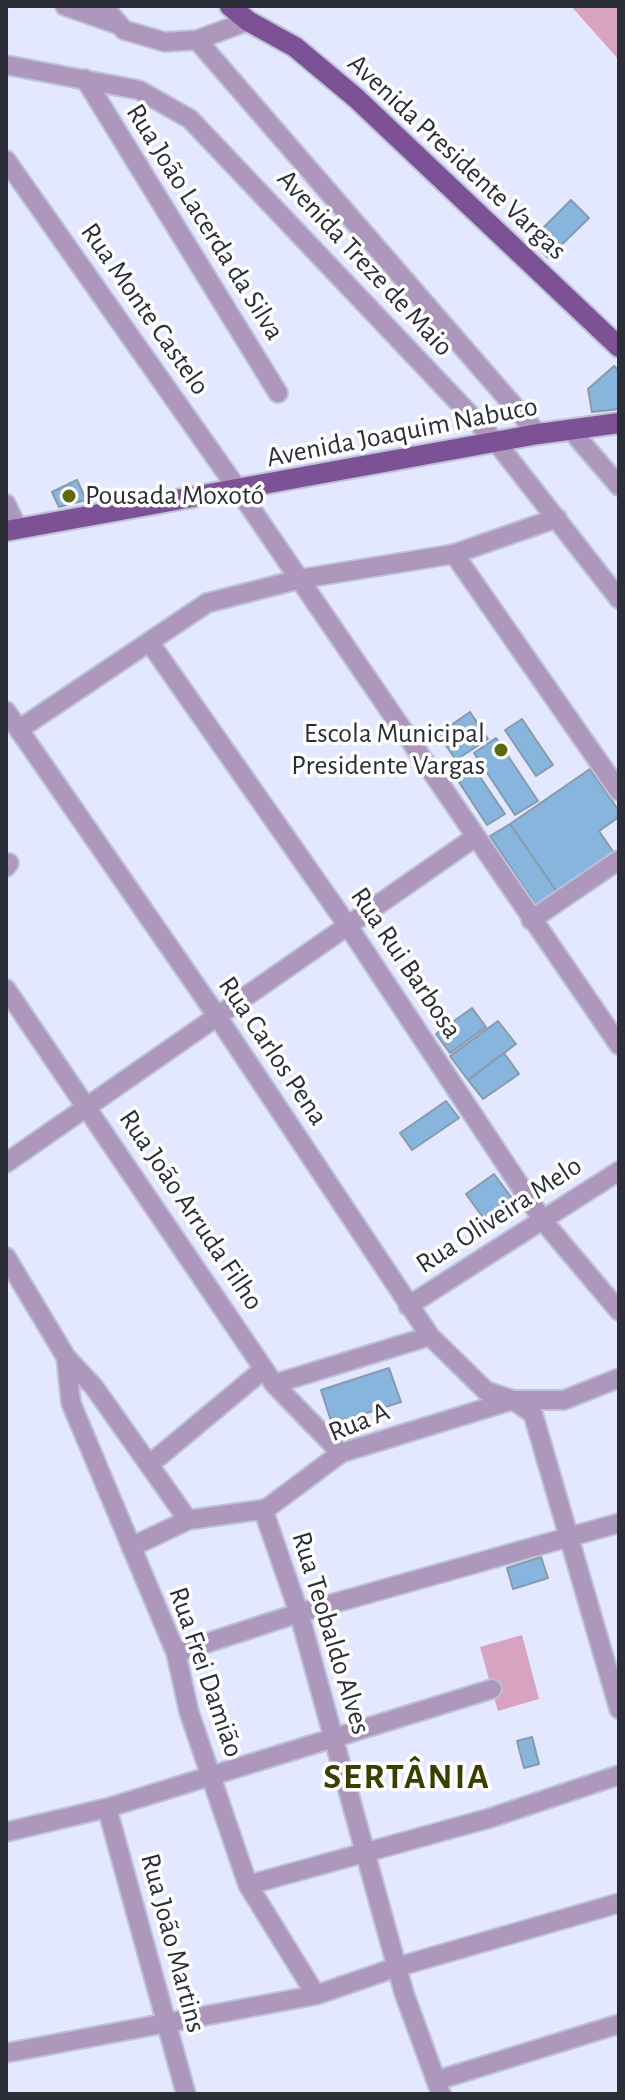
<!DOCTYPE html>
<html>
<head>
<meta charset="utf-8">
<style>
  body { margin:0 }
  #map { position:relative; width:625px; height:2100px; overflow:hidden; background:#e3e7ff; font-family:"Alegreya Sans",sans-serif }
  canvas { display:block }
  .frame { position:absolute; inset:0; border:8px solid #2c2e37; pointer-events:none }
</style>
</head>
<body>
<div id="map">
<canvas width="625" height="2100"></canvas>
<div class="frame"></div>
</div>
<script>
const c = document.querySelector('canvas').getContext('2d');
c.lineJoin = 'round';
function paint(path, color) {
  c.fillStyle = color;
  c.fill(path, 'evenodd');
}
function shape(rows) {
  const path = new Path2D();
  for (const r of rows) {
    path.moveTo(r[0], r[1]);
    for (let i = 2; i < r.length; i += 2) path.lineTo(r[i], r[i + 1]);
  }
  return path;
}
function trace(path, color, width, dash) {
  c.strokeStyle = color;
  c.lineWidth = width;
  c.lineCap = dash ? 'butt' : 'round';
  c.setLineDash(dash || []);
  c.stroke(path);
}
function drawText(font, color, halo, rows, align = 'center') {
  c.font = font + ' "Alegreya Sans",sans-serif';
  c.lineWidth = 7;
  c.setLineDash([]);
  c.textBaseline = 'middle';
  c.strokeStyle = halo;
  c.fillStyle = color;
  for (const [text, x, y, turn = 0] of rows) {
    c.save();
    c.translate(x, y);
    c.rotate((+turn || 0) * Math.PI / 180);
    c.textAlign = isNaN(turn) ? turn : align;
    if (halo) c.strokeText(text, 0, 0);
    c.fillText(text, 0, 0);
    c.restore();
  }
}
paint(shape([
  [571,6,619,6,619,60],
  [522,1635,539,1699,498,1711,480,1647]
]), '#d7a3c0');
const building = shape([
  [571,200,589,218,548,258,531,240,571,200],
  [614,366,619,371,619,409,592,412,588,389,614,366],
  [77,480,86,500,59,507,52,492,77,480],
  [470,712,488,739,456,760,438,734,470,712],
  [522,719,553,765,536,776,505,730,522,719],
  [496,738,538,801,515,815,474,753,496,738],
  [474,768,505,814,487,825,457,779,474,768],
  [590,769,619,811,619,817,599,831,614,853,557,892,510,824,590,769],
  [510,824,557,892,538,908,490,836,510,824],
  [472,1008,486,1027,450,1053,436,1034,472,1008],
  [498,1021,516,1044,468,1080,450,1056,498,1021],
  [504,1053,519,1074,483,1099,468,1080,504,1053],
  [446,1101,459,1118,412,1150,400,1133,446,1101],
  [494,1174,520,1209,492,1230,466,1194,494,1174],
  [389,1368,401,1402,332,1424,321,1390,389,1368],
  [541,1557,548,1578,513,1589,507,1568,541,1557],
  [532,1737,539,1764,524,1768,517,1741,532,1737]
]);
paint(building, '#88b5de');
trace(building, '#879aaa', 2);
const minor = shape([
  [65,6,116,24],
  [103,6,124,30,165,42,197,40,248,21],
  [197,40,538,434],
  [6,65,139,90,190,119,497,443,619,599],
  [85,79,278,393],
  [6,160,239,491,619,1045],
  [570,429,619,486],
  [6,504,18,529],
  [454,554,619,791],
  [150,643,348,926,544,1222,619,1311],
  [6,711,217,1016,430,1336,486,1391,513,1400,533,1414,619,1709],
  [21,728,207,603,300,579,454,554,557,518],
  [6,867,9,863],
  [531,920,619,860],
  [6,989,274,1384,341,1453],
  [6,1163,474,838],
  [6,1257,66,1357,71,1403,176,1653,189,1712,248,1885,316,1995],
  [408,1306,619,1171],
  [66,1357,94,1387,188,1520],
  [274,1384,430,1336],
  [150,1464,264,1369],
  [263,1509,299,1613,404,1993,441,2094],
  [131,1547,188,1520,266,1509,341,1453,513,1400,564,1400,619,1378],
  [176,1653,299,1613,619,1523],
  [107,1808,186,2094],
  [6,1832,107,1808,492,1689],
  [248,1885,490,1818,619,1775],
  [6,2053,316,1995,397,1967,619,1903],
  [438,2080,619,2024]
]);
const major = shape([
  [230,6,248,21,295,47,356,98,619,347],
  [6,531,538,434,619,423]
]);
trace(minor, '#bec2d7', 22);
trace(major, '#bec2d7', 24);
trace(minor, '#ae97bd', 18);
trace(major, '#7c5196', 20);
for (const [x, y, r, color] of [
  [69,496,8,"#5f6708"],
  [501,750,8,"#5f6708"]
]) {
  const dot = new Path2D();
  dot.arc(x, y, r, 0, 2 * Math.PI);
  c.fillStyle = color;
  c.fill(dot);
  trace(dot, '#fff', 3);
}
drawText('28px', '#2c2e37', '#fff', [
  ["Avenida Presidente Vargas",457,157,43],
  ["Rua João Lacerda da Silva",205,222,58],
  ["Avenida Treze de Maio",365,263,47],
  ["Rua Monte Castelo",145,309,55],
  ["Avenida Joaquim Nabuco",402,432,-11],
  ["Rua Rui Barbosa",406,963,56],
  ["Rua Carlos Pena",273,1051,56],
  ["Rua João Arruda Filho",191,1210,56],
  ["Rua Oliveira Melo",499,1215,-33],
  ["Rua A",359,1422,-22],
  ["Rua Teobaldo Alves",331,1633,73],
  ["Rua Frei Damião",206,1672,71],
  ["Rua João Martins",173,1943,75]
]);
drawText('28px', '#2c2e37', '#fff', [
  ["Pousada Moxotó",85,496],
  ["Escola Municipal",485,734,"right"],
  ["Presidente Vargas",485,766,"right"]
], 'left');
c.letterSpacing = '2px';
drawText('bold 36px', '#3a3f00', '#fff', [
  ["SERTÂNIA",407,1777]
]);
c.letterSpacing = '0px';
</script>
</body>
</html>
